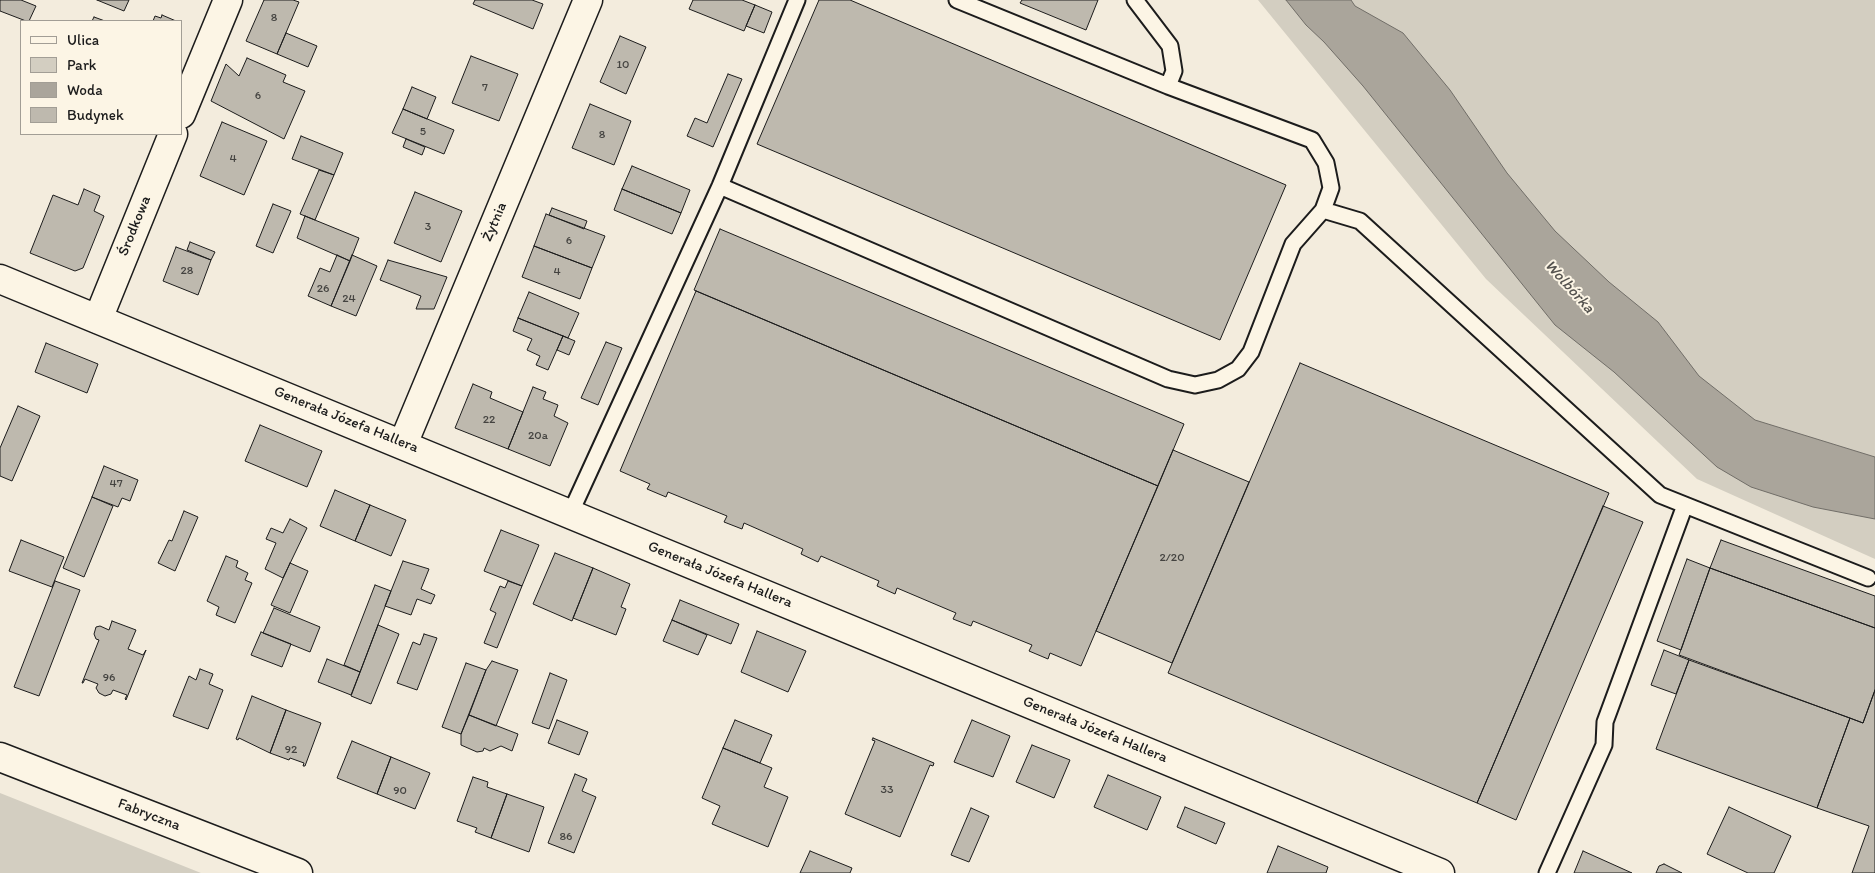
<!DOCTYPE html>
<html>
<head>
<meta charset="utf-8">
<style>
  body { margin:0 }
  #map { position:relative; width:1875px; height:873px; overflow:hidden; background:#f3ecdd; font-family:Itim,sans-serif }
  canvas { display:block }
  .legend { position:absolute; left:20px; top:20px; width:162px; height:115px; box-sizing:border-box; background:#fcf5e5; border:1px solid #a29e95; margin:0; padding:6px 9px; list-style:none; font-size:15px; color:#1c1c1c }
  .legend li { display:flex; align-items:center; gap:10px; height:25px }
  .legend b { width:25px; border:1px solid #a29e95 }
</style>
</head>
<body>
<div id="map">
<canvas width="1875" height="873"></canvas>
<ul class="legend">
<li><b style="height:6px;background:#fcf5e5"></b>Ulica</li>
<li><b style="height:14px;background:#d3cec1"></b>Park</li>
<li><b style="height:14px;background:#aaa59b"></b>Woda</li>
<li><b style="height:14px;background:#beb9ae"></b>Budynek</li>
</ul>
</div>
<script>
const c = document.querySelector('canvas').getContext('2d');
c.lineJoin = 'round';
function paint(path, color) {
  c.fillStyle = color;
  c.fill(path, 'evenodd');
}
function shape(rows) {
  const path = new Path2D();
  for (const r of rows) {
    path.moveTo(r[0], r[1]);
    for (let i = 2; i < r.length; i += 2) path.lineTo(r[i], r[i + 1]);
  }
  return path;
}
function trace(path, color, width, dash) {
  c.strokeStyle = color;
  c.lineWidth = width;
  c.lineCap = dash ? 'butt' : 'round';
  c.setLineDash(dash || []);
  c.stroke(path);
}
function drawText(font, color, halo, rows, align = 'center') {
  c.font = font + ' Itim,sans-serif';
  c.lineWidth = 4;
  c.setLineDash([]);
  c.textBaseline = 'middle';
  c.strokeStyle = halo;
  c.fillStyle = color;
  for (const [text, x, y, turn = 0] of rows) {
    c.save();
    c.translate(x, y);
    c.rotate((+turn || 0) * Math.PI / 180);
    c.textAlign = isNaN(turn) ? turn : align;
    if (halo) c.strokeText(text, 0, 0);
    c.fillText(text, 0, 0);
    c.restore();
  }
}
paint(shape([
  [1258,0,1875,0,1875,559,1697,479,1486,279],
  [0,793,201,873,0,873]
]), '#d3cec1');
const water = shape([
  [1286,0,1351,0,1355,6,1403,33,1450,90,1507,173,1555,231,1609,282,1658,322,1699,376,1755,420,1875,457,1875,519,1813,507,1751,487,1717,467,1614,372,1555,325,1363,86,1324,42,1306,25,1286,0]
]);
paint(water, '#aaa59b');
trace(water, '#716e68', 1);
const building = shape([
  [0,0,21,0,36,6,29,21,26,21,0,11,0,0],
  [97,0,129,0,124,11,97,0],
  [264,0,293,0,299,2,277,54,246,41,264,0],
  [475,0,532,0,543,4,533,29,473,4,475,0],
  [693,0,742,0,755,5,744,31,689,9,693,0],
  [819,0,850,0,1286,185,1220,340,757,144,819,0],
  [1022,0,1098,0,1086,30,1020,3,1022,0],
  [755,5,772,12,764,33,746,26,755,5],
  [162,15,176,21,153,21,155,16,161,18,162,15],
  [94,17,105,21,92,21,94,17],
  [286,33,317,46,308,67,277,54,286,33],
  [620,36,646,47,626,94,600,82,620,36],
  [471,56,518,74,499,121,452,103,471,56],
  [247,58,286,75,283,82,305,91,284,139,211,101,226,64,239,76,247,58],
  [728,74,742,79,713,147,687,136,695,118,707,123,728,74],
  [412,87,436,97,427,119,403,109,412,87],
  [590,104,631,121,614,165,572,148,590,104],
  [403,109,454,130,444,154,392,133,403,109],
  [222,122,267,141,244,195,200,176,222,122],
  [301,136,343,153,334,175,292,159,301,136],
  [406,139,425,147,422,155,403,147,406,139],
  [632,166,690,190,681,213,622,189,632,166],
  [319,170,334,175,315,220,300,214,319,170],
  [84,189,100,196,94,211,104,216,83,268,75,271,30,253,53,195,78,205,84,189],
  [622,189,681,213,672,234,614,210,622,189],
  [415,192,462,211,441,262,394,243,415,192],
  [273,204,291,211,273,253,256,246,273,204],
  [552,208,587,221,584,229,549,215,552,208],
  [546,214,605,236,592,268,534,246,546,214],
  [305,216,359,238,350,261,297,238,305,216],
  [720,229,1184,424,1158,486,694,290,720,229],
  [190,242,215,252,211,260,187,250,190,242],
  [534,246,592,268,580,299,522,277,534,246],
  [176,247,211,260,198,295,163,281,176,247],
  [337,255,350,261,331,306,308,296,320,268,330,272,337,255],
  [352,255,377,266,356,316,331,306,352,255],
  [388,260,447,277,434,309,416,309,421,296,380,280,388,260],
  [696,291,1158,486,1081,666,1050,653,1048,659,1029,651,1032,645,973,621,971,626,953,619,956,613,897,588,895,594,877,586,879,581,821,556,818,562,801,554,803,549,744,523,742,529,724,522,727,516,668,492,666,497,647,489,650,484,620,471,696,291],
  [529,292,579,313,568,338,518,318,529,292],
  [518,318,563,336,548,370,536,365,540,356,527,350,532,339,513,331,518,318],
  [563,336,575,341,569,355,557,350,563,336],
  [606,342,622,348,598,405,581,398,606,342],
  [46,343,98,364,87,393,35,372,46,343],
  [1300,363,1609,493,1477,803,1168,673,1300,363],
  [473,384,492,392,490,398,523,412,508,449,455,428,473,384],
  [533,387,546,392,543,399,558,405,554,416,568,423,550,466,508,449,533,387],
  [18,406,40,416,12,481,0,476,0,448,18,406],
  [260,425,322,451,307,487,245,461,260,425],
  [1173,450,1249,482,1172,663,1096,631,1173,450],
  [104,466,138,480,130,501,122,498,118,507,92,497,104,466],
  [335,490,370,505,355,541,320,526,335,490],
  [92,497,113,506,84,577,63,568,92,497],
  [370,505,406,520,391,556,355,541,370,505],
  [1603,506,1643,522,1516,820,1477,803,1603,506],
  [184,511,198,517,175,571,158,563,169,540,172,541,184,511],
  [290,519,307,528,283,578,265,569,276,543,266,539,271,528,283,533,290,519],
  [501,530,539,545,522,586,484,571,501,530],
  [21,540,64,557,52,587,9,571,21,540],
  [1721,540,1875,596,1875,628,1710,568,1721,540],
  [555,553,593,568,572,621,533,604,555,553],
  [226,556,238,561,236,567,248,573,245,580,252,583,235,623,216,615,219,607,207,601,226,556],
  [1687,559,1710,568,1681,650,1657,641,1687,559],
  [403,561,429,569,421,589,435,595,431,604,417,599,411,615,385,606,403,561],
  [290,563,308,571,290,613,271,605,290,563],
  [593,568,630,584,621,607,626,609,616,635,573,618,593,568],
  [1710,568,1875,628,1875,690,1863,723,1679,655,1710,568],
  [55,581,80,590,39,696,14,687,55,581],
  [508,581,522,586,497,648,484,643,496,613,490,610,500,586,505,588,508,581],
  [375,585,391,591,360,672,344,665,375,585],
  [680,600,739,624,731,644,672,620,680,600],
  [274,608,320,627,310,652,263,633,274,608],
  [672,620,707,635,698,655,663,641,672,620],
  [112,621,136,630,128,649,143,655,146,650,126,700,125,699,127,695,113,690,111,694,105,696,99,693,96,688,98,684,85,679,83,683,82,683,99,640,96,639,94,634,96,627,100,626,109,630,112,621],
  [378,625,399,634,371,704,351,696,378,625],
  [757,631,806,651,788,692,741,672,757,631],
  [261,632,291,644,282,667,251,655,261,632],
  [424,634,437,638,417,690,397,683,413,642,420,645,424,634],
  [1664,650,1689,660,1676,694,1651,685,1664,650],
  [327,659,360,672,351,695,318,682,327,659],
  [1689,660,1850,718,1817,808,1656,749,1689,660],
  [492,661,518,670,496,726,469,715,486,670,492,661],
  [466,663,486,670,461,734,442,727,466,663],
  [200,669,213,674,209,684,223,690,208,729,173,716,189,676,196,680,200,669],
  [550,673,567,680,549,729,532,723,550,673],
  [1875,690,1875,873,1852,873,1869,826,1817,808,1850,718,1863,723,1875,690],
  [252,696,286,710,270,753,239,738,238,740,236,739,252,696],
  [286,710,321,723,305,766,303,766,304,763,290,758,289,760,270,753,286,710],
  [469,715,518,734,512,751,501,746,490,751,484,748,483,751,477,752,461,745,461,734,469,715],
  [557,720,588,732,579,755,548,743,557,720],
  [735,720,772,735,760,763,723,748,735,720],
  [972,720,1010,736,993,777,954,762,972,720],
  [873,738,934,763,933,766,930,765,900,837,845,814,875,741,872,740,873,738],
  [352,741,391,757,377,794,337,778,352,741],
  [1032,745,1070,760,1054,798,1016,782,1032,745],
  [723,748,772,768,764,787,788,797,768,847,712,824,720,806,702,798,723,748],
  [391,757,430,773,415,809,377,794,391,757],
  [575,774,587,779,582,791,596,797,574,853,548,843,575,774],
  [1108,775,1161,797,1147,830,1094,807,1108,775],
  [473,777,488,782,487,787,507,794,491,838,475,832,477,828,457,821,473,777],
  [507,794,544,807,529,852,491,838,507,794],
  [1185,807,1225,823,1216,844,1177,827,1185,807],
  [1729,807,1791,836,1774,873,1748,873,1707,854,1729,807],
  [971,808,989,816,969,862,951,855,971,808],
  [1278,846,1328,867,1326,873,1267,873,1278,846],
  [810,851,852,868,850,873,800,873,810,851],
  [1583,851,1632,873,1574,873,1583,851],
  [1664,864,1682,873,1656,873,1659,866,1664,864]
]);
paint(building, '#beb9ae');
trace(building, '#1c1c1c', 1);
const lane = shape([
  [1135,0,1170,46,1174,71,1168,86],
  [720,186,1168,379,1195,385,1218,380,1238,369,1251,352,1293,244,1323,210,1331,188,1326,163,1312,140,1168,86,957,0],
  [1323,210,1360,221,1660,495,1685,505],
  [570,514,720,186,797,0],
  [1547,873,1604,745,1605,722,1685,505,1868,578]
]);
const street = shape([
  [181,114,228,0],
  [98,319,173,134],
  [403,444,588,0],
  [0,757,298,873]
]);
const secondary = shape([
  [0,279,1440,873]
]);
trace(lane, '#1c1c1c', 19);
trace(street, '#1c1c1c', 31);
trace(secondary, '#1c1c1c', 31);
trace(lane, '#fcf5e5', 15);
trace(street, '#fcf5e5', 28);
trace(secondary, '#fcf5e5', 28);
drawText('12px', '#444340', null, [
  ["8",274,18],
  ["10",623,65],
  ["7",485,88],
  ["6",258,96],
  ["5",423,132],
  ["8",602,135],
  ["4",233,159],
  ["3",428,227],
  ["6",569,241],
  ["28",187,271],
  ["4",557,272],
  ["26",323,289],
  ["24",349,299],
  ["22",489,420],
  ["20a",538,436],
  ["47",116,484],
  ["2/20",1172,558],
  ["96",109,678],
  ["92",291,750],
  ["33",887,790],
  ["90",400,791],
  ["86",566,837]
]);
drawText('15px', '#1c1c1c', '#fcf5e5', [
  ["Żytnia",495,222,-67],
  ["Środkowa",135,226,-68],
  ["Generała Józefa Hallera",346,420,22],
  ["Generała Józefa Hallera",720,575,22],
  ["Generała Józefa Hallera",1095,730,22],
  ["Fabryczna",149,815,21]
]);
drawText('italic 16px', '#55534f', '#fcf5e5', [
  ["Wolbórka",1569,287,48]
]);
</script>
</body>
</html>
